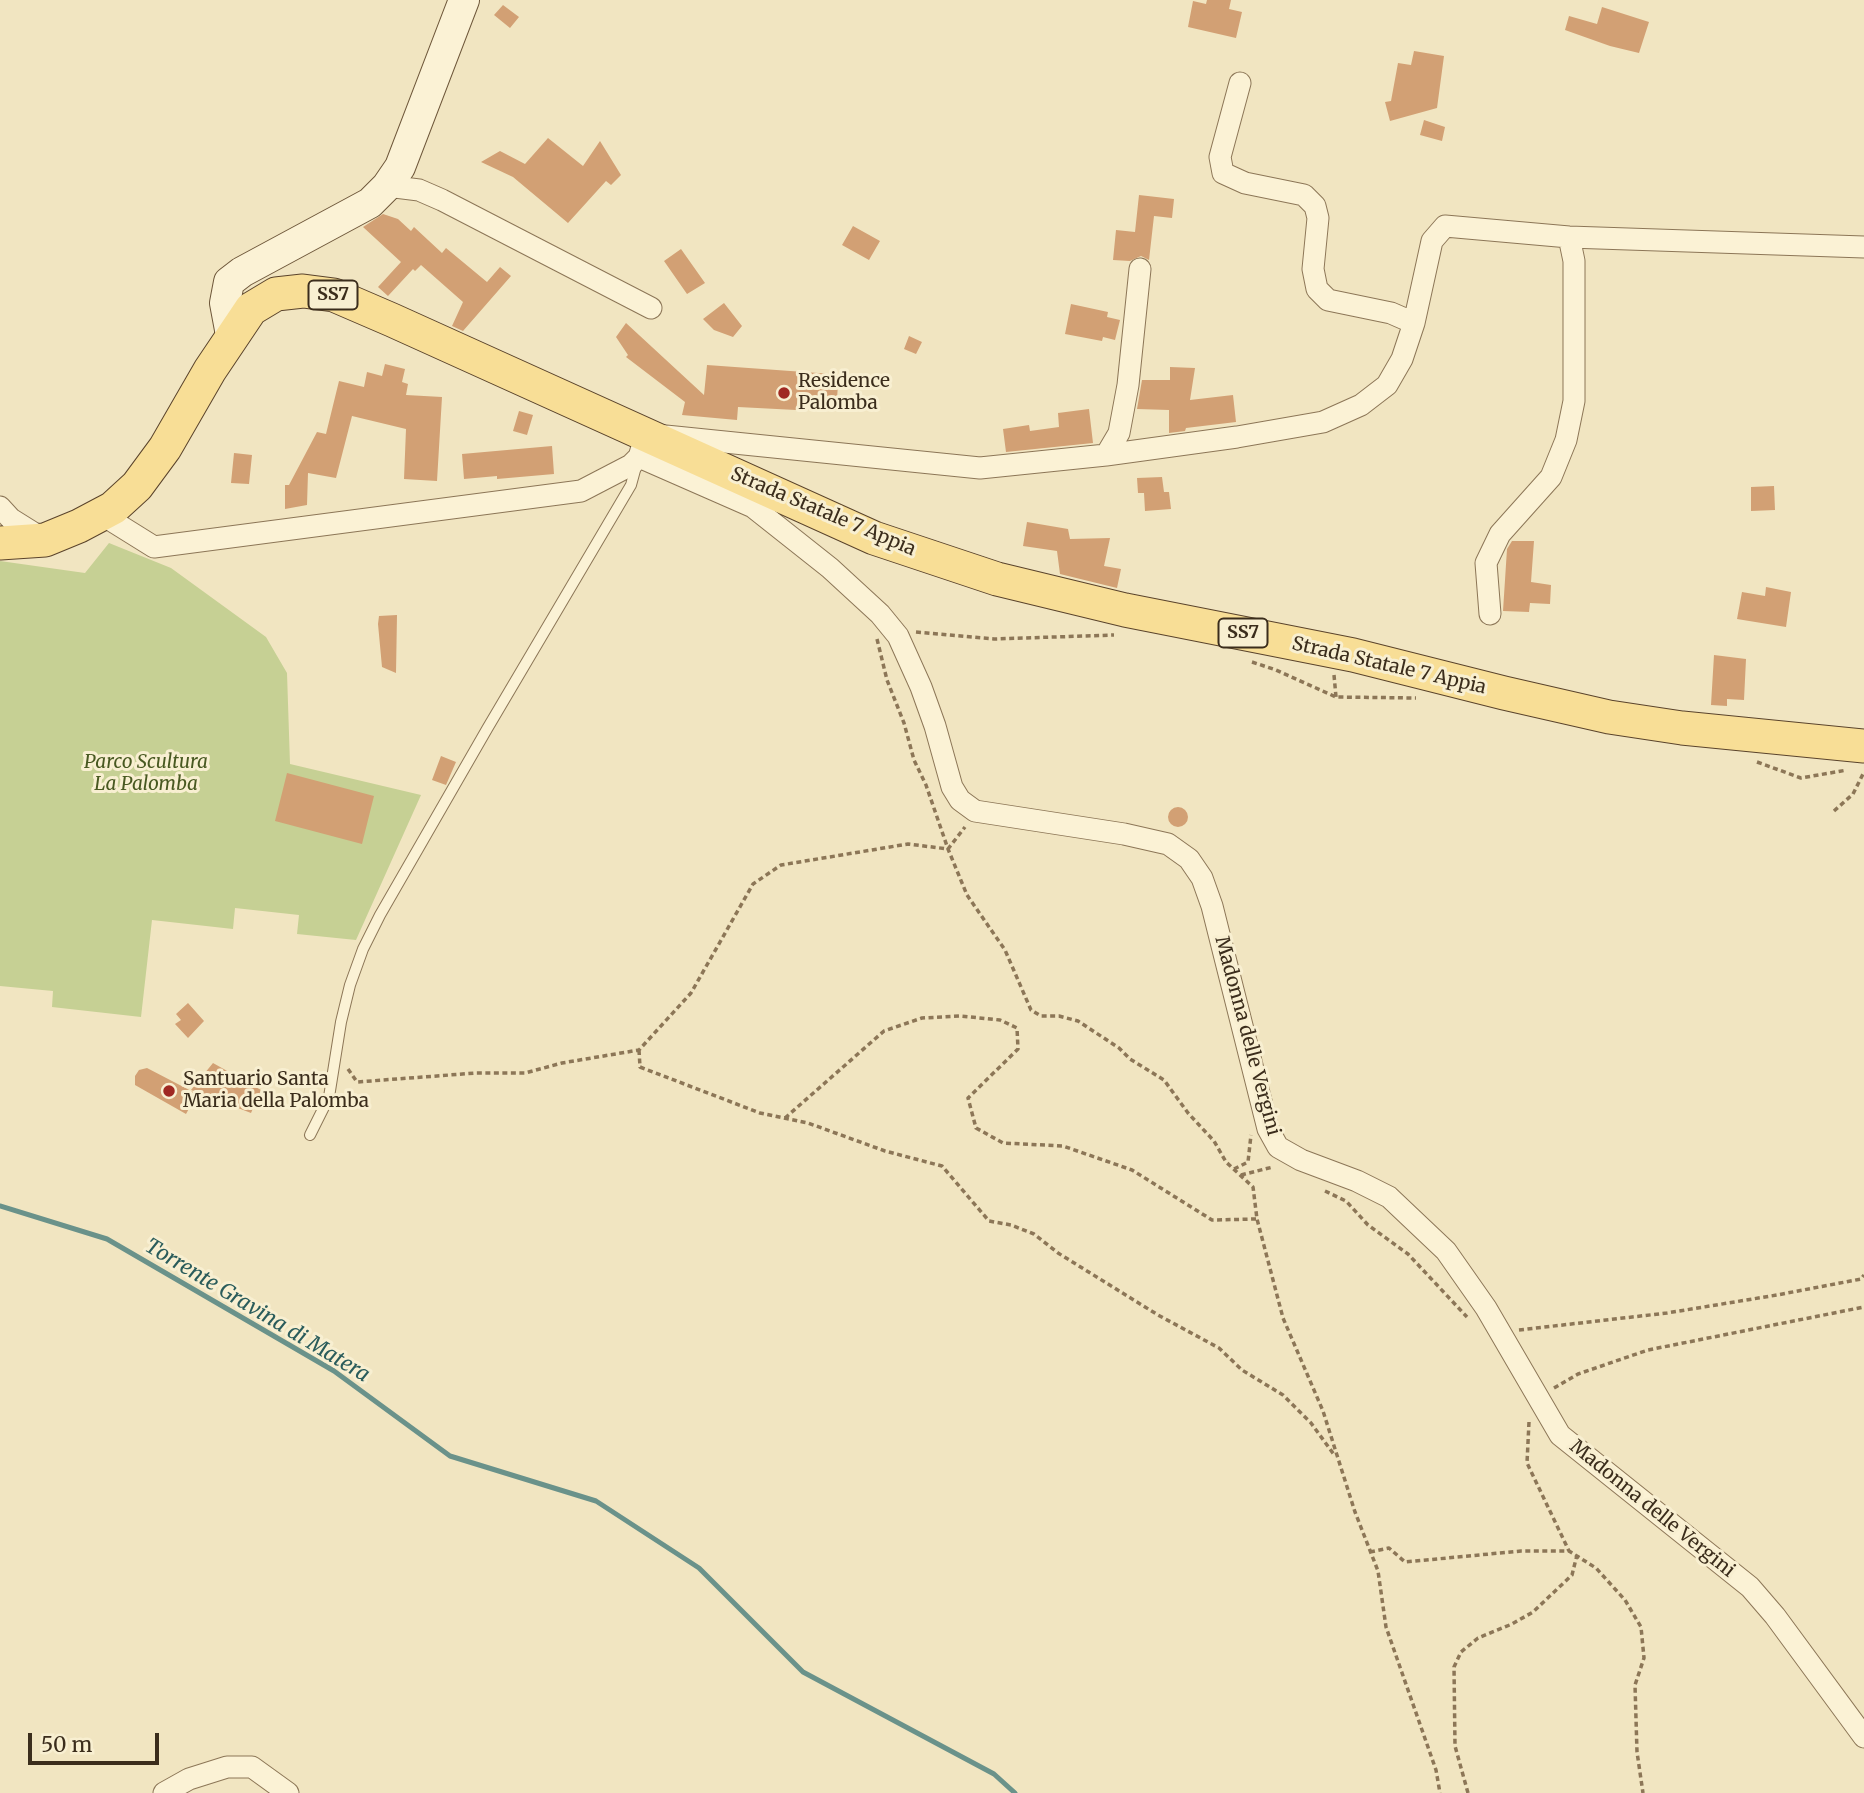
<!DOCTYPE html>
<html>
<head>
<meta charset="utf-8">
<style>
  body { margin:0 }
  #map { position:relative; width:1864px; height:1793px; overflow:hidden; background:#f1e5c1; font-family:Merriweather,serif }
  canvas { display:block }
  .scale { position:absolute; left:28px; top:1733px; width:131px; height:32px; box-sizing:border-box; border:4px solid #3b2d1c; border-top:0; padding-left:9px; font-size:21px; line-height:24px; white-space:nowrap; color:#3b2d1c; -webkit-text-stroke:5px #f8efd1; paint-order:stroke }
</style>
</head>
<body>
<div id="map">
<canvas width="1864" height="1793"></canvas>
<div class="scale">50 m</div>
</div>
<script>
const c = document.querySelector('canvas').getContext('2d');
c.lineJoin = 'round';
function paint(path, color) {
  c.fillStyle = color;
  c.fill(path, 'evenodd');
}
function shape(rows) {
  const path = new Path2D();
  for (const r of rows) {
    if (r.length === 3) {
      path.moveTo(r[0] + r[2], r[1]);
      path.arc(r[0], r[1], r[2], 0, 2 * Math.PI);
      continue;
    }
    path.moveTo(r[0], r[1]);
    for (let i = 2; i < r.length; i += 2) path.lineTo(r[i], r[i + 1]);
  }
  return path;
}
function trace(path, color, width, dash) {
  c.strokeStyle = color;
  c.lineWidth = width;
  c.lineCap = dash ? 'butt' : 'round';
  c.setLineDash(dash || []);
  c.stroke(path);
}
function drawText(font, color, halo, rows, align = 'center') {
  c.font = font + ' Merriweather,serif';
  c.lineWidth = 6;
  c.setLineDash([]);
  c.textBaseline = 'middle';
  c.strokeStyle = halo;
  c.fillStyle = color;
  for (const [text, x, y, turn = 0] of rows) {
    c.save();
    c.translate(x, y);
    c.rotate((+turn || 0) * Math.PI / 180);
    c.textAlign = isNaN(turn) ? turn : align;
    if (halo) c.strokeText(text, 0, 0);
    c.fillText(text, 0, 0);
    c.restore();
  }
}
paint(shape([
  [109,543,171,568,266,637,287,673,290,764,421,795,356,940,297,934,299,915,235,908,233,929,152,920,141,1017,52,1007,53,991,0,986,0,561,85,573]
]), '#c6d094');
trace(shape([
  [0,1206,107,1239,334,1371,450,1456,596,1501,699,1568,803,1672,994,1774,1015,1793]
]), '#6a928a', 5);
paint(shape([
  [1207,0,1231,0,1229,9,1242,12,1236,38,1188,27,1193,1,1206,4],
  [503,5,519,17,510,28,494,15],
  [1602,7,1649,22,1639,53,1610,46,1565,30,1569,16,1597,24],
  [1414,51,1444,56,1437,108,1390,121,1385,102,1391,101,1398,63,1411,65],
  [1424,120,1445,127,1442,141,1420,135],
  [548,138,583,166,600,141,621,175,611,185,606,181,568,223,513,177,481,162,500,151,525,164],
  [1139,195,1174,199,1172,218,1154,216,1149,260,1141,256,1130,261,1113,260,1116,230,1135,232],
  [383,214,398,219,411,231,414,227,442,253,446,248,487,282,500,267,511,276,463,331,452,326,463,302,421,265,415,271,413,269,388,296,378,287,401,262,363,227],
  [853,226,880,241,869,260,842,245],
  [681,249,705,283,687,294,664,261],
  [724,303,742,326,733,337,714,330,703,319],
  [1071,304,1108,312,1107,317,1120,320,1115,340,1103,337,1102,341,1065,334],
  [626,323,704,395,707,365,832,374,832,384,838,384,837,399,798,397,796,410,738,407,737,420,682,415,685,402,626,357,628,355,616,337],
  [909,336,922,342,916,354,904,349],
  [385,364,405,369,402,382,408,384,406,395,442,397,437,481,404,479,406,429,352,416,336,478,308,473,307,505,285,509,285,485,289,485,317,432,326,434,339,381,364,387,367,372,382,376],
  [1170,367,1195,368,1190,400,1233,395,1236,422,1186,428,1185,431,1169,433,1169,410,1137,409,1142,380,1170,380],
  [1089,409,1093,443,1006,452,1003,429,1029,425,1030,431,1059,427,1058,413],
  [519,411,533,415,527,435,513,431],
  [552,446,554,474,497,479,497,476,464,479,462,454],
  [234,453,252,455,249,484,231,483],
  [1162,477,1164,492,1169,492,1171,509,1145,511,1144,493,1138,493,1137,478],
  [1774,486,1775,510,1751,511,1751,487],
  [1027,522,1068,529,1070,539,1110,538,1104,566,1121,569,1117,588,1060,574,1057,551,1023,546],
  [1512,541,1534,541,1531,582,1551,585,1550,604,1530,603,1529,612,1503,611,1507,549],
  [1766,587,1791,592,1786,627,1737,619,1742,592,1765,596],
  [397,615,396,673,382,667,378,624,379,616],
  [1714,655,1746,659,1744,700,1727,699,1727,706,1711,705],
  [441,756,456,762,446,785,432,780],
  [287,773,374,796,362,844,275,821],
  [1178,817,10],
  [188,1003,204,1021,188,1038,175,1024,181,1020,176,1014],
  [213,1063,261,1090,251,1113,191,1090],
  [147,1068,197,1094,186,1114,135,1085,135,1076,139,1070]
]), '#d2a074');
const lane = shape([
  [310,1135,329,1097,341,1022,350,985,363,949,380,915,487,729,631,485,637,463]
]);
const street = shape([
  [1240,83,1220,157,1223,173,1245,183,1304,195,1315,206,1318,218,1313,269,1317,289,1328,300,1391,313,1414,323],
  [387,186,419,190,442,200,651,308],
  [1106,455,1119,433,1128,385,1140,269],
  [639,457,753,507,830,568,880,614,898,636,921,687,935,726,952,787,960,800,975,811,1124,834,1168,844,1189,859,1202,878,1212,906,1268,1129,1278,1147,1301,1160,1357,1181,1389,1197,1446,1251,1486,1308,1560,1435,1750,1587,1775,1616,1864,1737],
  [0,507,11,519,43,539],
  [101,514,154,547,581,491,631,465,639,457,646,434,980,468,1106,455,1237,437,1323,422,1361,405,1387,385,1402,359,1414,323,1432,241,1445,226,1569,237,1864,247],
  [1490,614,1486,563,1500,534,1551,477,1566,440,1574,401,1574,261,1569,237],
  [164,1793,189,1779,227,1767,252,1767,288,1793]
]);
const secondary = shape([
  [231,335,225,303,229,282,242,272,370,203,387,186,400,167,464,0]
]);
const primary = shape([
  [0,543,45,540,79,526,113,508,137,486,165,448,210,370,251,309,276,294,303,291,334,295,392,320,874,538,997,579,1125,610,1353,655,1504,693,1609,717,1682,728,1864,746]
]);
trace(lane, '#8c7657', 12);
trace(street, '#8c7657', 23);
trace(secondary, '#6e573a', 32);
trace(primary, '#5a432b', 35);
trace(shape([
  [916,632,994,639,1114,635],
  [877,639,887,680,904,723,914,760,926,785,948,849,967,895,1005,950,1031,1010,1041,1016,1059,1016,1078,1021,1119,1048,1130,1059,1164,1080,1188,1113,1214,1141,1226,1162,1253,1187,1257,1219,1283,1318,1323,1411,1355,1512,1378,1571,1386,1627,1436,1770,1440,1793],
  [1252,662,1276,670,1336,697,1416,698],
  [1334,675,1336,697],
  [1757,762,1801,778,1847,770],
  [1834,811,1853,794,1864,772],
  [639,1050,640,1067,760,1113,808,1123,885,1151,942,1166,989,1221,1011,1225,1034,1234,1058,1253,1158,1315,1219,1348,1242,1370,1283,1395,1311,1423,1335,1456],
  [348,1069,357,1082,476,1073,525,1073,562,1063,639,1050,691,993,753,884,781,865,908,844,948,849,965,827],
  [785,1118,884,1031,922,1018,961,1016,1000,1020,1017,1028,1018,1049,968,1098,976,1128,1003,1143,1063,1146,1132,1170,1212,1220,1256,1219],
  [1234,1169,1248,1162,1251,1135],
  [1241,1175,1273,1167],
  [1325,1191,1346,1201,1368,1225,1408,1254,1467,1317],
  [1519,1330,1667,1313,1777,1295,1861,1279,1864,1275],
  [1554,1388,1578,1374,1648,1350,1864,1307],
  [1529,1422,1527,1463,1569,1551],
  [1370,1552,1389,1548,1405,1562,1521,1551,1569,1551,1596,1568,1625,1600,1641,1627,1644,1658,1635,1685,1637,1752,1643,1793],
  [1468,1793,1455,1746,1454,1667,1461,1652,1478,1638,1512,1624,1533,1612,1572,1575,1577,1555]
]), '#8c7657', 3.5, [5, 3.5]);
trace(lane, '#fbf2d5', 10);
trace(street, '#fbf2d5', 21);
trace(secondary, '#fbf2d5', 30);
trace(primary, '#f8de96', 33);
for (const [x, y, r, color] of [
  [784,393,7,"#a02822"],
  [169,1091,7,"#a02822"]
]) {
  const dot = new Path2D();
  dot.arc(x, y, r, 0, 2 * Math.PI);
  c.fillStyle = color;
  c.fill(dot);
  trace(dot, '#f8efd1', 2.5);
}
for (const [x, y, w] of [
  [333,295,49],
  [1243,633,49]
]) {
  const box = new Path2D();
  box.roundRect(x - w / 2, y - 14.5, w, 29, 5);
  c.fillStyle = '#f8efd1';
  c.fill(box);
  trace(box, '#3b2d1c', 2);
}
drawText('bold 18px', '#3b2d1c', null, [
  ["SS7",333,295],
  ["SS7",1243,633]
]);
drawText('19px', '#3b2d1c', '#f8efd1', [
  ["Residence",798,382],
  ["Palomba",798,404],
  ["Santuario Santa",183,1080],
  ["Maria della Palomba",183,1102]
], 'left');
drawText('19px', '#3b2d1c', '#f8efd1', [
  ["Strada Statale 7 Appia",823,512,23],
  ["Strada Statale 7 Appia",1389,666,13],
  ["Madonna delle Vergini",1247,1036,75],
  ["Madonna delle Vergini",1652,1509,39]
]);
drawText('italic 19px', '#485921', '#f8efd1', [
  ["Parco Scultura",146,763],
  ["La Palomba",146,785]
]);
drawText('italic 21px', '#2a5c5b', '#f8efd1', [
  ["Torrente Gravina di Matera",257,1311,31]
]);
</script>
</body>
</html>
